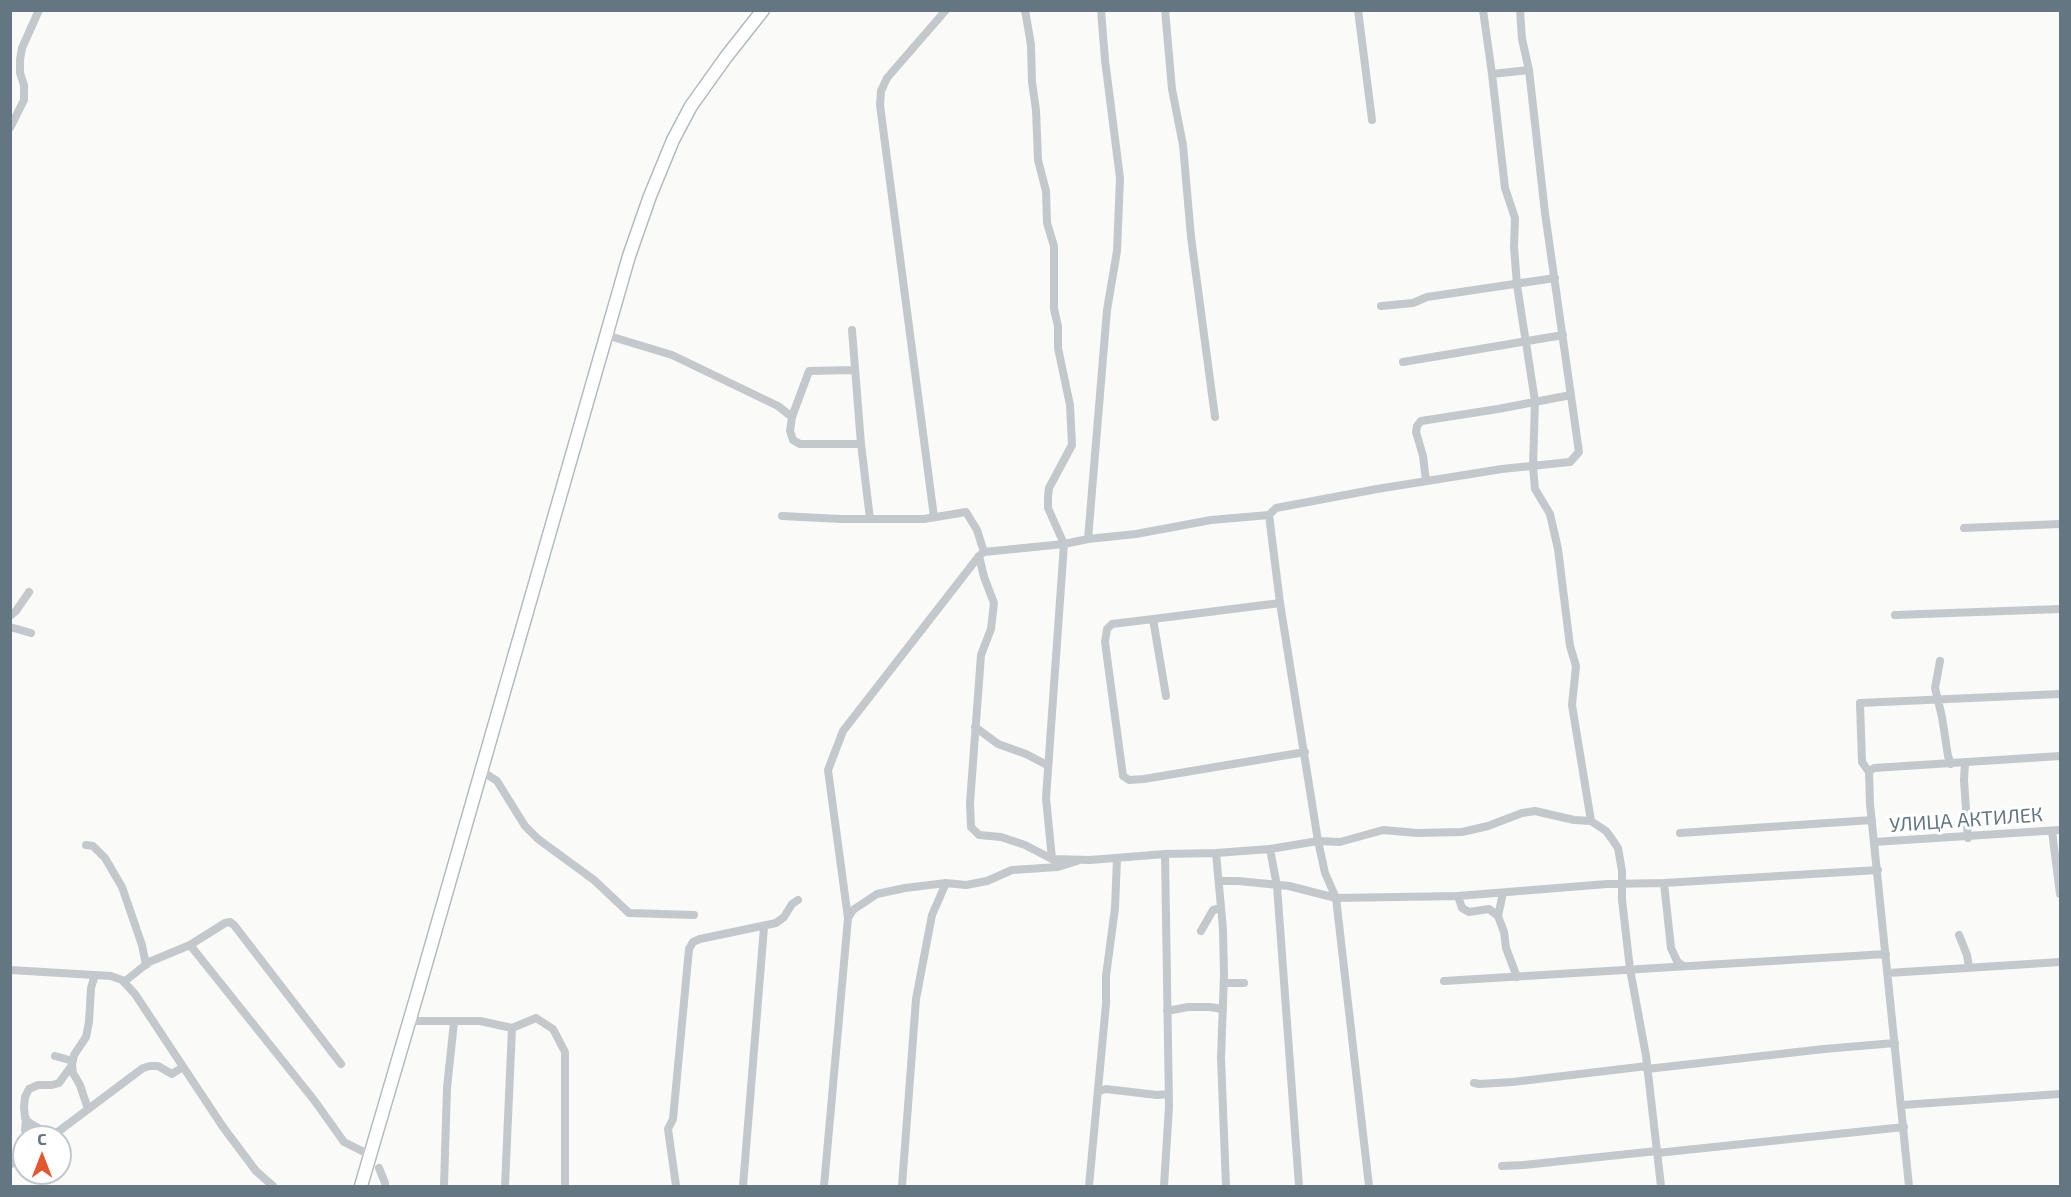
<!DOCTYPE html>
<html>
<head>
<meta charset="utf-8">
<style>
  body { margin:0 }
  #map { position:relative; width:2071px; height:1197px; overflow:hidden; background:#fafaf8; font-family:"Exo 2",sans-serif }
  canvas { display:block }
  .frame { position:absolute; inset:0; border:12px solid #657683; pointer-events:none }
  .north { position:absolute; left:12px; top:1125px; width:60px; height:60px; box-sizing:border-box; background:#fff; border:2px solid #c1c8cd; border-radius:50%; rotate:0deg; font-size:16px; font-weight:700; line-height:24px; text-align:center; color:#657683 }
  .north::after { content:''; display:block; margin:auto; width:21px; height:27px; background:#e4572e; clip-path:polygon(50% 0,100% 100%,50% 72%,0 100%) }
</style>
</head>
<body>
<div id="map">
<canvas width="2071" height="1197"></canvas>
<div class="frame"></div>
<div class="north">С</div>
</div>
<script>
const c = document.querySelector('canvas').getContext('2d');
c.lineJoin = 'round';
function shape(rows) {
  const path = new Path2D();
  for (const r of rows) {
    path.moveTo(r[0], r[1]);
    for (let i = 2; i < r.length; i += 2) path.lineTo(r[i], r[i + 1]);
  }
  return path;
}
function trace(path, color, width, dash) {
  c.strokeStyle = color;
  c.lineWidth = width;
  c.lineCap = dash ? 'butt' : 'round';
  c.setLineDash(dash || []);
  c.stroke(path);
}
function drawText(font, color, halo, rows, align = 'center') {
  c.font = font + ' "Exo 2",sans-serif';
  c.lineWidth = 6;
  c.setLineDash([]);
  c.textBaseline = 'middle';
  c.strokeStyle = halo;
  c.fillStyle = color;
  for (const [text, x, y, turn = 0] of rows) {
    c.save();
    c.translate(x, y);
    c.rotate((+turn || 0) * Math.PI / 180);
    c.textAlign = isNaN(turn) ? turn : align;
    if (halo) c.strokeText(text, 0, 0);
    c.fillText(text, 0, 0);
    c.restore();
  }
}
const secondary = shape([
  [361,1186,419,988,629,256,650,196,673,140,691,106,726,57,763,10]
]);
trace(secondary, '#b3babf', 15);
trace(shape([
  [1025,10,1031,45,1032,82,1036,110,1038,160,1046,191,1047,223,1054,246,1054,309,1058,326,1058,348,1070,405,1072,445,1049,488,1048,497,1048,508,1064,544,1046,798,1052,859,1090,860,1165,854,1216,853,1270,849,1277,886,1299,1186],
  [1165,10,1172,89,1183,145,1191,237,1215,417],
  [1358,10,1372,120],
  [1483,10,1492,74,1505,188,1515,218,1514,247,1517,285,1535,401,1533,467,1535,489,1550,514,1558,549,1570,646,1576,666,1572,705,1591,821,1606,831,1612,839,1618,848,1622,871,1622,900,1630,969,1646,1056,1661,1186],
  [1492,74,1529,70],
  [10,128,24,100,24,85,20,73,20,60,22,48,39,10],
  [1381,306,1413,303,1427,297,1555,278],
  [852,330,861,444,870,519],
  [606,335,672,355,778,406,792,417,790,431,793,440,800,444,861,444],
  [1403,362,1563,335],
  [792,417,809,371,855,370],
  [1426,481,1423,456,1416,432,1417,426,1421,421,1498,409,1571,395],
  [782,516,841,519,924,519,966,512,977,530,984,552],
  [934,517,880,105,881,91,887,78,946,10],
  [1964,528,2060,524],
  [1088,539,1107,310,1117,251,1120,178,1105,60,1101,10],
  [979,556,984,577,994,603,991,629,981,655,970,803,971,827,979,835,1001,837,1025,845,1052,859],
  [1895,615,2060,609],
  [10,616,16,611,29,592],
  [1153,619,1112,624,1107,629,1105,642,1123,776,1129,780,1144,779,1305,752],
  [10,627,31,633],
  [1940,661,1935,688,1942,717,1948,756,1951,764],
  [1166,696,1153,619,1280,603],
  [975,727,998,744,1026,754,1047,765],
  [1965,763,1964,780,1968,838],
  [482,771,497,781,525,826,538,839,594,880,629,913,694,915],
  [1869,772,1874,768,2060,756],
  [2052,831,2060,894],
  [1680,833,1872,820],
  [1874,842,2060,830],
  [86,845,93,846,105,858,122,887,142,945,146,965],
  [1270,849,1318,841,1340,842,1383,830,1417,833,1462,832,1488,826,1522,813,1535,811,1574,820,1591,821],
  [1216,853,1223,929,1224,975,1221,1058,1226,1186],
  [1219,881,1238,881,1289,886,1336,898,1458,896],
  [1664,883,1671,948,1677,961,1683,966],
  [1498,916,1503,893],
  [848,918,828,770,843,731,979,556,984,552,1064,544,1088,539,1136,534,1211,520,1269,515],
  [1201,931,1213,910,1221,908],
  [1959,935,1967,955,1969,967],
  [10,970,111,976,122,980,135,994,223,1127,256,1171,273,1186],
  [1888,973,2060,962],
  [1517,977,1506,948,1504,932,1498,916,1489,909,1469,912,1462,908,1458,896,1607,884,1664,883,1878,870],
  [1444,981,1886,954],
  [124,982,149,962,190,945],
  [1224,983,1244,983],
  [1167,1011,1188,1007,1209,1007,1223,1009],
  [410,1021,480,1021,512,1028,505,1186],
  [512,1028,536,1018,553,1029,565,1052,565,1186],
  [55,1056,73,1061],
  [341,1064,234,925,230,922,225,923,190,945,314,1100,344,1142,370,1155],
  [1647,1069,1824,1049,1895,1043],
  [1474,1083,1479,1084,1513,1082,1647,1066],
  [1099,1091,1106,1089,1157,1095,1168,1094],
  [1902,1105,2060,1094],
  [88,1109,80,1085,73,1073,72,1065,74,1055,86,1037,89,1022,91,988,95,975],
  [26,1119,25,1130,28,1137],
  [52,1136,28,1122,25,1118,24,1107,25,1097,29,1089,38,1085,52,1085,59,1083,72,1065],
  [51,1137,143,1068,150,1066,158,1066,172,1074,183,1067],
  [1657,1153,1904,1127],
  [10,1165,24,1156],
  [1502,1166,1524,1165,1657,1151],
  [379,1168,385,1183,385,1186],
  [444,1186,447,1088,454,1022],
  [676,1186,668,1129,673,1119,689,949,693,942,700,939,776,923,784,917,792,904,798,900],
  [743,1186,764,927],
  [824,1186,848,918,853,910,877,894,905,888,946,883,966,885,987,881,1012,870,1058,867,1077,861],
  [902,1186,916,999,932,915,946,883],
  [1089,1186,1106,1004,1106,976,1115,908,1117,858],
  [1164,1186,1169,1106,1165,854],
  [1369,1186,1336,898,1325,873,1318,841,1280,603,1269,515,1276,508,1377,489,1502,469,1570,462,1579,452,1545,213,1529,70,1522,39,1520,10],
  [1909,1186,1870,804,1869,772,1862,762,1860,703,2060,694]
]), '#c3c8cc', 8);
trace(secondary, '#fff', 12);
drawText('20px', '#657683', '#fff', [
  ["УЛИЦА АКТИЛЕК",1966,820,-4]
]);
</script>
</body>
</html>
